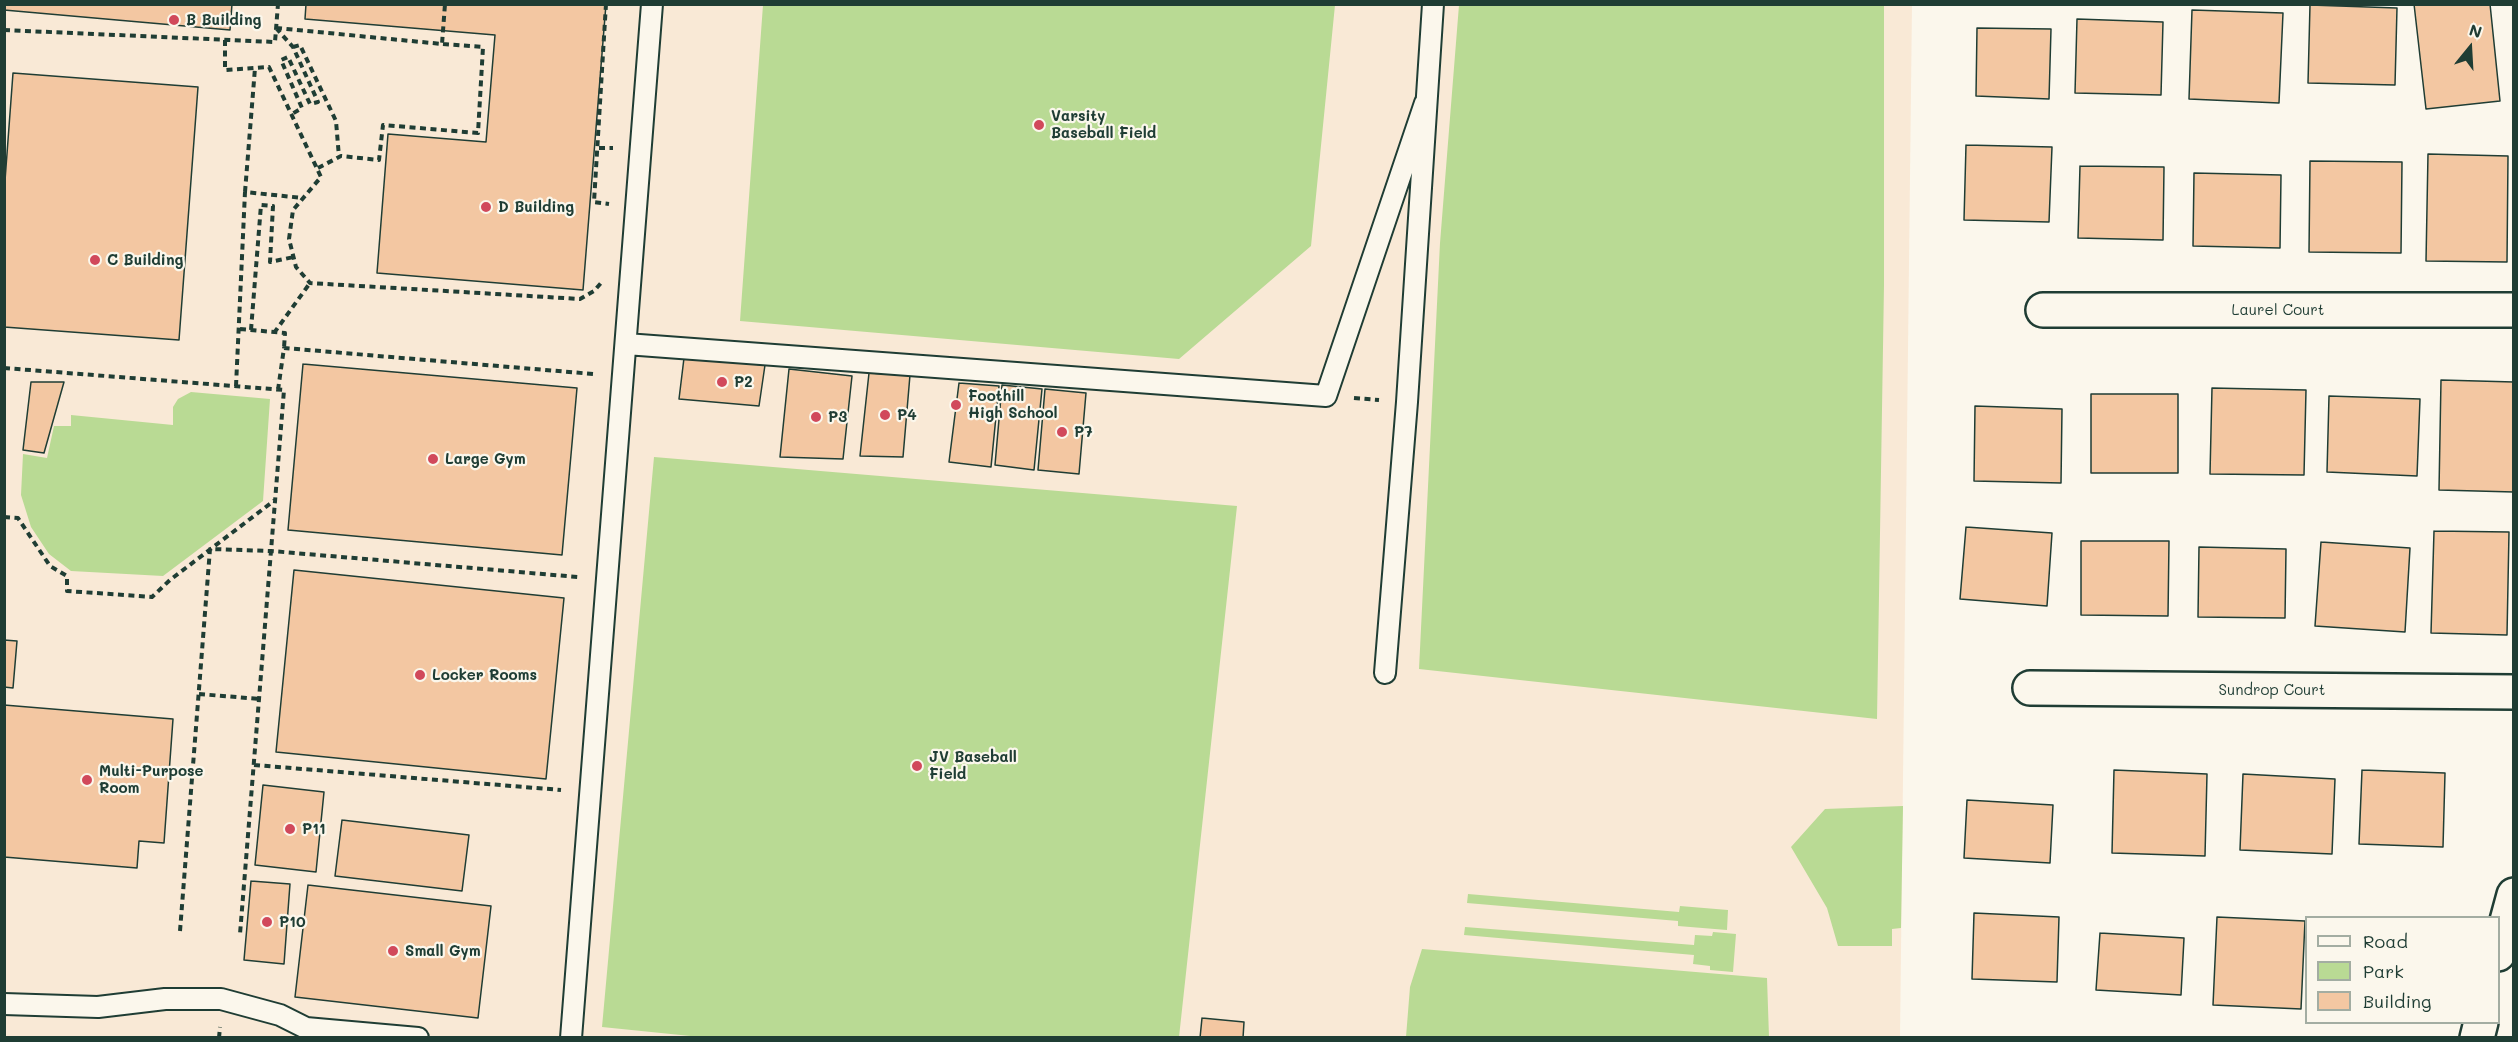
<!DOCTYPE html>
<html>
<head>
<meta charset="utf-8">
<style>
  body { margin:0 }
  #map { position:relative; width:2518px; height:1042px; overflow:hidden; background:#fbf7ec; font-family:Mali,sans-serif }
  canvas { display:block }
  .frame { position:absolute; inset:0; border:6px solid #1f3d34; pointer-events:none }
  .legend { position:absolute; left:2305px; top:916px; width:195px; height:108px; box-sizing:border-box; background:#fbf7ec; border:2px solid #a3ada2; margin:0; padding:8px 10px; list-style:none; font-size:18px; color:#1f3d34 }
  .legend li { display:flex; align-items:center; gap:12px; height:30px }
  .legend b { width:30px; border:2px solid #a3ada2 }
  .north { position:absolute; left:2440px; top:18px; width:60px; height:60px; -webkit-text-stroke:4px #fbf7ec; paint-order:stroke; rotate:18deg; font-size:16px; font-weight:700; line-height:24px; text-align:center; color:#1f3d34 }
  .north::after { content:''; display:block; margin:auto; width:21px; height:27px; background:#1f3d34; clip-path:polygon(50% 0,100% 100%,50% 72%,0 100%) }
</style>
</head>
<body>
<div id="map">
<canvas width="2518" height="1042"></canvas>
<div class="frame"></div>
<ul class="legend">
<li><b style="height:8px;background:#fbf7ec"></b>Road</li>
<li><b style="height:16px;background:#b9da94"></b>Park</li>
<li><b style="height:16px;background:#f3c7a2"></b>Building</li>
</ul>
<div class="north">N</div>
</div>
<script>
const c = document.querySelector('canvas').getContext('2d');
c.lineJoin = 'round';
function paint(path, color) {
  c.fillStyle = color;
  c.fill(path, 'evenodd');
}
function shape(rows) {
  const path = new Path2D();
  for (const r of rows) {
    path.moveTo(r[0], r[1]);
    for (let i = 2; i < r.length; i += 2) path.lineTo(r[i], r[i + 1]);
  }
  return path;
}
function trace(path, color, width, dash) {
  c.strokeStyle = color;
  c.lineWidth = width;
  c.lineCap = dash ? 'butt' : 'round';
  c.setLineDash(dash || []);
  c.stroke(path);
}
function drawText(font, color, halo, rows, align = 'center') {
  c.font = font + ' Mali,sans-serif';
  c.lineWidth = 4.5;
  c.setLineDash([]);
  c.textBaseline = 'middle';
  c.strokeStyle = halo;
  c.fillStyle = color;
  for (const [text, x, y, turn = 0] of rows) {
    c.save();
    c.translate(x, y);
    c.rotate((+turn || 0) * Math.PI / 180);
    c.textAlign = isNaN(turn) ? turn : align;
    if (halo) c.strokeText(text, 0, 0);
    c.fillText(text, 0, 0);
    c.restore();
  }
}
paint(shape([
  [5,5,1912,5,1900,1037,5,1038]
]), '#f9e9d6');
paint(shape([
  [763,5,1335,5,1311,246,1179,359,740,321],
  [1459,5,1884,5,1884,285,1877,719,1419,669,1440,243],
  [191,392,270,399,263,501,163,576,71,571,49,554,31,527,21,495,23,454,47,458,54,426,71,426,71,415,173,425,173,407,178,399],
  [654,457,1237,506,1179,1037,710,1038,602,1027],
  [1903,806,1901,928,1892,929,1892,946,1838,946,1827,908,1791,847,1825,809],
  [1468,894,1679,912,1680,906,1728,910,1727,930,1678,926,1678,921,1467,903],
  [1465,927,1694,945,1695,935,1712,936,1713,932,1736,934,1733,972,1710,970,1710,966,1693,964,1694,955,1464,935],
  [1422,949,1767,978,1769,1037,1406,1037,1410,987]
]), '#b9da94');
const building = shape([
  [4,4,232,4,230,30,4,10,4,4],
  [306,4,606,4,583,290,377,273,388,134,486,142,495,35,305,19,306,4],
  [2414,4,2490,4,2500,101,2426,109,2414,4],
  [2310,5,2397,8,2395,85,2308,83,2310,5],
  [2192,10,2283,13,2279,103,2189,99,2192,10],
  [2077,19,2163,22,2161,95,2075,93,2077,19],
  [1977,28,2051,29,2049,99,1976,96,1977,28],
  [13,73,198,87,179,340,4,327,4,194,13,73],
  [1966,145,2052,147,2049,222,1964,220,1966,145],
  [2428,154,2508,156,2507,262,2426,261,2428,154],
  [2310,161,2402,162,2401,253,2309,252,2310,161],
  [2080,166,2164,167,2163,240,2078,238,2080,166],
  [2194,173,2281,175,2280,248,2193,246,2194,173],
  [684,358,765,365,759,406,679,399,684,358],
  [303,364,577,388,562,555,288,530,303,364],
  [789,369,852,376,843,459,780,457,789,369],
  [869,373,910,375,903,457,860,456,869,373],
  [2441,380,2514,382,2514,492,2439,490,2441,380],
  [31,382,64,382,44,453,23,450,31,382],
  [959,383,999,386,991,467,949,462,959,383],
  [1002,385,1042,389,1034,470,995,465,1002,385],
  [2212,388,2306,390,2304,475,2210,474,2212,388],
  [1045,389,1086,393,1079,474,1038,470,1045,389],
  [2091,394,2178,394,2178,473,2091,473,2091,394],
  [2329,396,2420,399,2417,476,2327,472,2329,396],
  [1975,406,2062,409,2061,483,1974,481,1975,406],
  [1966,527,2052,533,2047,606,1960,599,1966,527],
  [2434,531,2509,532,2507,635,2431,633,2434,531],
  [2081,541,2169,541,2168,616,2081,615,2081,541],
  [2321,542,2410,548,2405,632,2315,626,2321,542],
  [2199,547,2286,549,2285,618,2198,617,2199,547],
  [294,570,564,598,546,779,276,752,294,570],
  [4,640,17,641,13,688,4,687,4,640],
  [4,705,173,719,164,843,139,841,137,868,4,857,4,705],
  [2114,770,2207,774,2205,856,2112,853,2114,770],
  [2362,770,2445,773,2443,847,2359,844,2362,770],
  [2243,774,2335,779,2332,854,2240,850,2243,774],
  [263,785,324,792,316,872,255,865,263,785],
  [1967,800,2053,805,2050,863,1964,858,1967,800],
  [342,820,469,835,462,891,335,876,342,820],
  [251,881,290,884,284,964,244,960,251,881],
  [308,885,491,906,478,1018,295,997,308,885],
  [1974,913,2059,917,2057,982,1972,979,1974,913],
  [2217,917,2305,921,2301,1009,2213,1005,2217,917],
  [2100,933,2184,938,2181,995,2096,990,2100,933],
  [1202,1018,1244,1022,1243,1038,1200,1038,1202,1018]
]);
paint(building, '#f3c7a2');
trace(building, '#1f3d34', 1.5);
const lane = shape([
  [626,344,1326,396,1425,103],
  [1385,673,1407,402,1433,4],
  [4,1004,98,1007,165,999,221,999,280,1015,306,1028,418,1038],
  [571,1038,652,4]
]);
const street = shape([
  [2043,310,2514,310],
  [2030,688,2514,692],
  [2498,954,2514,895],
  [2477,1038,2481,1022]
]);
trace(lane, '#1f3d34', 24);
trace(street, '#1f3d34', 38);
trace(shape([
  [606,4,594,202,609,204],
  [276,28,293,47,318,102,310,104,288,57,281,60,302,108,292,114],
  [276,28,442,44,445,4],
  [4,30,275,42,278,4],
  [225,40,225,70,269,67,321,177,293,210,289,239,296,267,310,283,580,299,594,291,601,283],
  [293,47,300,45,336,121,339,157],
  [599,148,613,148],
  [318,168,341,156,379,160,383,125,478,133,483,47,442,44],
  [245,192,255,68],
  [240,329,285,333,284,348],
  [251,330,261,205,273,206,270,262,294,257],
  [274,333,310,283],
  [4,368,284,390,240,934],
  [236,386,245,192,303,198],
  [278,390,284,348,593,374],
  [1354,398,1379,400],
  [4,517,18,518,50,566,67,576,67,591,152,597,170,580,275,500],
  [199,694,259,699],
  [254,765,561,790],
  [180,931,210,549,271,551,578,577],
  [219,1038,220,1027]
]), '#1f3d34', 4, [6, 4.5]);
trace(lane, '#fbf7ec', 20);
trace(street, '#fbf7ec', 33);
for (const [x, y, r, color] of [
  [174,20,6,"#d1495b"],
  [1039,125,6,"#d1495b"],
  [486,207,6,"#d1495b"],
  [95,260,6,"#d1495b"],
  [722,382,6,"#d1495b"],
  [956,405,6,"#d1495b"],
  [885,415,6,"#d1495b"],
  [816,417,6,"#d1495b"],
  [1062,432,6,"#d1495b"],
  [433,459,6,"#d1495b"],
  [420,675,6,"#d1495b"],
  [917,766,6,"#d1495b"],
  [87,780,6,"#d1495b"],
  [290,829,6,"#d1495b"],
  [267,922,6,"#d1495b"],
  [393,951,6,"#d1495b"]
]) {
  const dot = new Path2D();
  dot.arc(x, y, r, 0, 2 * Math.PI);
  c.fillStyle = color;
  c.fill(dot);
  trace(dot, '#fbf7ec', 2);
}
drawText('bold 15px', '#1f3d34', '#fbf7ec', [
  ["B Building",186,20],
  ["Varsity",1051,116],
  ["Baseball Field",1051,133],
  ["D Building",498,207],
  ["C Building",107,260],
  ["P2",734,382],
  ["Foothill",968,396],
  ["High School",968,413],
  ["P4",897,415],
  ["P3",828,417],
  ["P7",1074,432],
  ["Large Gym",445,459],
  ["Locker Rooms",432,675],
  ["JV Baseball",929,757],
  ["Field",929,774],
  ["Multi-Purpose",99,771],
  ["Room",99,788],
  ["P11",302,829],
  ["P10",279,922],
  ["Small Gym",405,951]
], 'left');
drawText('15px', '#1f3d34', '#fbf7ec', [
  ["Laurel Court",2278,310],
  ["Sundrop Court",2272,690]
]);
</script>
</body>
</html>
